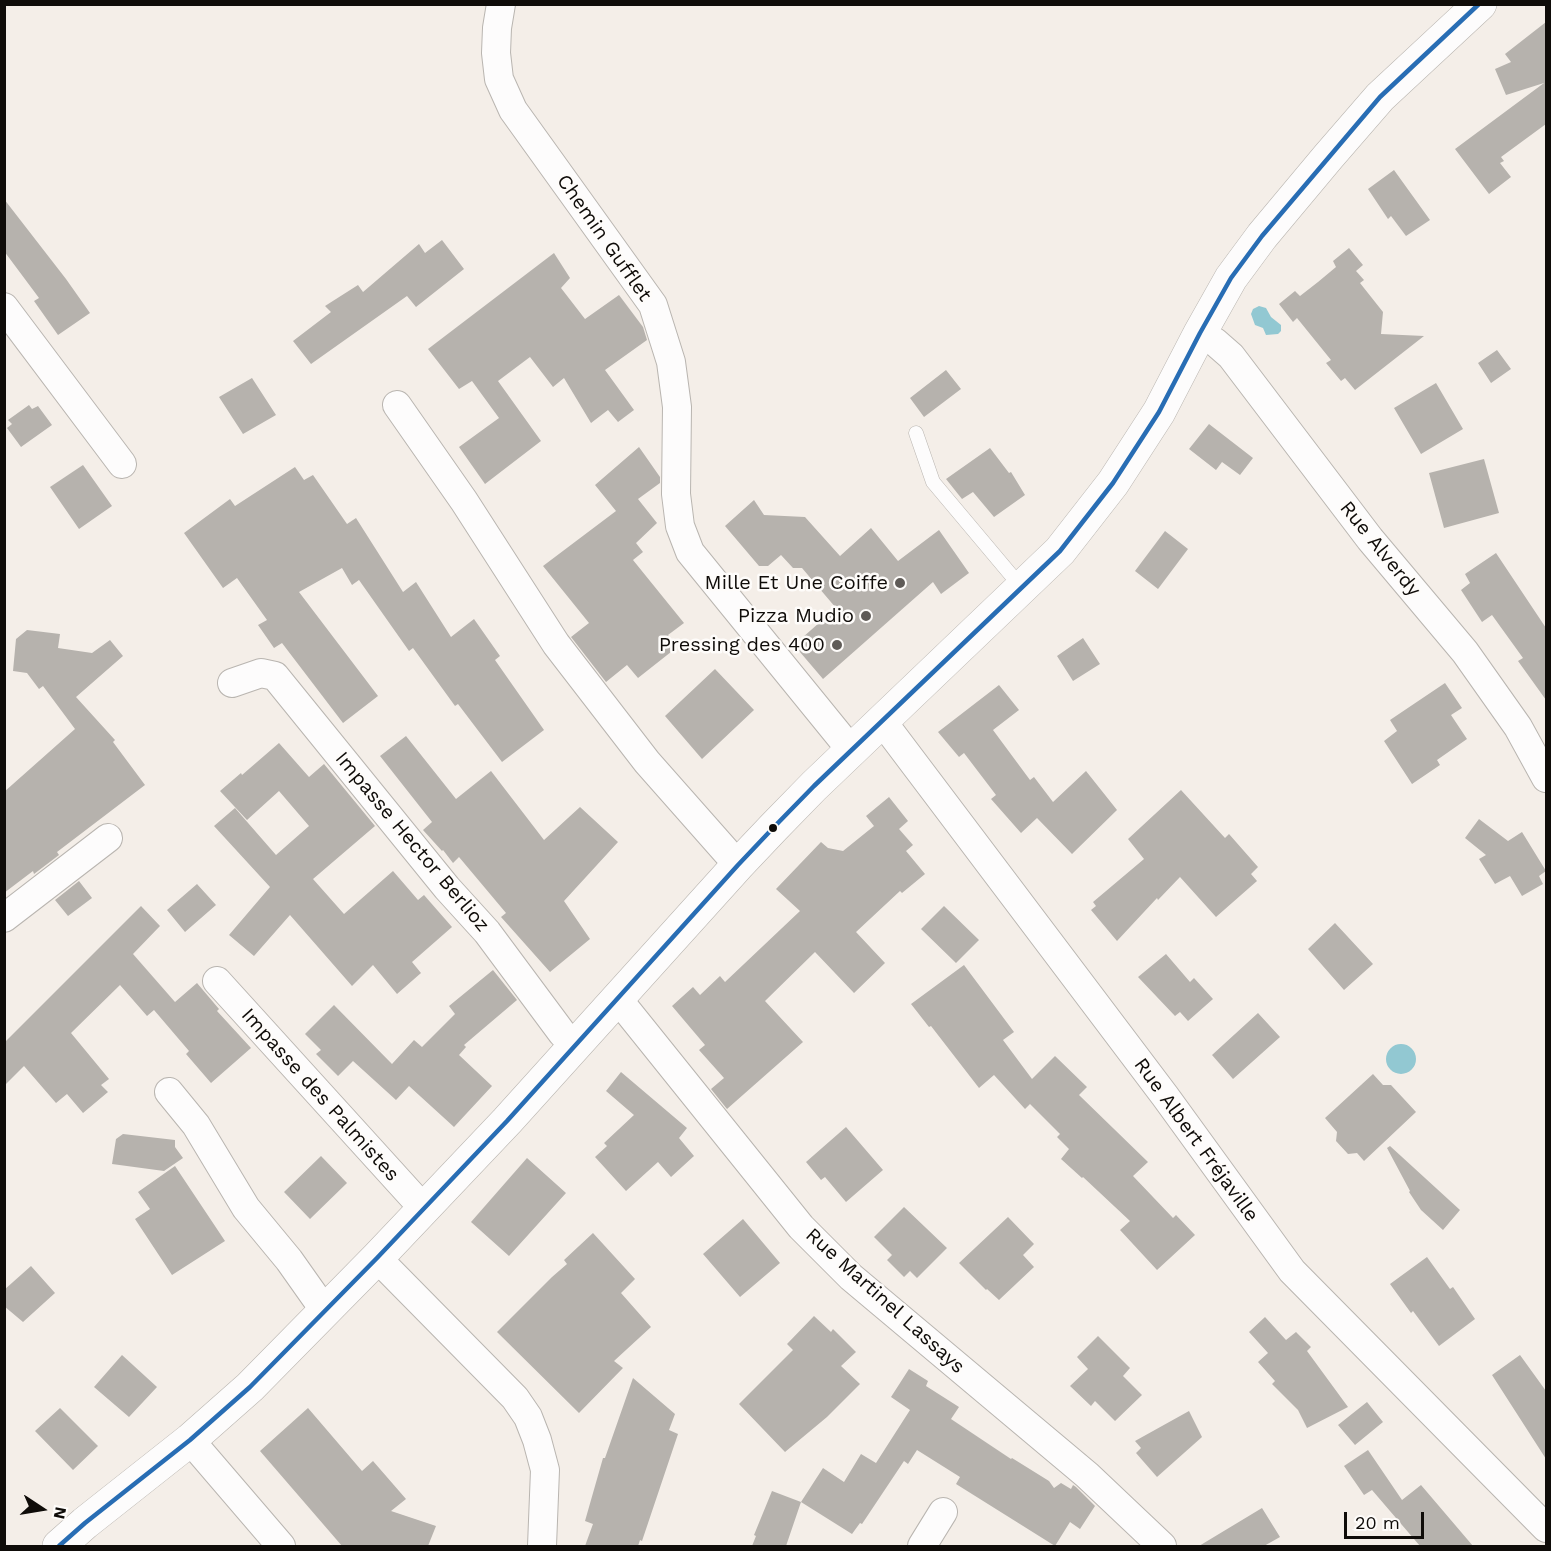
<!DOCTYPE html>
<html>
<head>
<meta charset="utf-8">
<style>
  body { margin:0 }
  #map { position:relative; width:1551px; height:1551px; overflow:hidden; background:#f4eee8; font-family:"Work Sans",sans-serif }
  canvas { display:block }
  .frame { position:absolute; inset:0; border:6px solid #0f0c09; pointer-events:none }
  .north { position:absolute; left:12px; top:1479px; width:60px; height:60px; -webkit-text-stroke:4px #fefcfa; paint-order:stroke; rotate:102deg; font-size:16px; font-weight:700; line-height:24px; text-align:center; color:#0f0c09 }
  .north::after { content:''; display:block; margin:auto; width:21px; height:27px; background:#0f0c09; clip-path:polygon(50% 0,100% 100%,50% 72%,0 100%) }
  .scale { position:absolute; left:1344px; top:1512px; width:80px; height:27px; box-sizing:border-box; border:3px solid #0f0c09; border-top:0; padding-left:8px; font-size:18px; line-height:21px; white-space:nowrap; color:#0f0c09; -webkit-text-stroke:4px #fefcfa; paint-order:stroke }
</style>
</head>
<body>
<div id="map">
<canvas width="1551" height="1551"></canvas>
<div class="frame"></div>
<div class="north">N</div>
<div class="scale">20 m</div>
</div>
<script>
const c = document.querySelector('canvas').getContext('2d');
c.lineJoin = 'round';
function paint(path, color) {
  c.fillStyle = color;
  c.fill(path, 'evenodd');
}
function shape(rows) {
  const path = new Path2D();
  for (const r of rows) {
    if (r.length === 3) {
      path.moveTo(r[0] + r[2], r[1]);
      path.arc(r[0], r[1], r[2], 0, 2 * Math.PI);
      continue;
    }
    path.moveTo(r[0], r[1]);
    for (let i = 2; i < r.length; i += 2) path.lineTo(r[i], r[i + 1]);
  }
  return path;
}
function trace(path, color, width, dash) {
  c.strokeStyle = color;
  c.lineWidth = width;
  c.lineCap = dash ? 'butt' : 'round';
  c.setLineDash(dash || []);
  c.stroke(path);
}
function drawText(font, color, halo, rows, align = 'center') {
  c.font = font + ' "Work Sans",sans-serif';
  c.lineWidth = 5;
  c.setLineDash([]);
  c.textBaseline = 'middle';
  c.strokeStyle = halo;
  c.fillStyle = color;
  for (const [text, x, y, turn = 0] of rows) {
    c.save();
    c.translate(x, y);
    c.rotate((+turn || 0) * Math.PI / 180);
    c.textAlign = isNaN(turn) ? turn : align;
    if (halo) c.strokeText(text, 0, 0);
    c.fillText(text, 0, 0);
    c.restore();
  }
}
paint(shape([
  [1259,306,1266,308,1271,317,1281,325,1281,331,1278,334,1266,335,1263,328,1255,325,1251,314,1253,309],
  [1401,1059,15]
]), '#92c8d2');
paint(shape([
  [1546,22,1546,124,1501,157,1504,161,1500,163,1511,177,1489,194,1455,149,1544,83,1506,95,1495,69,1511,62,1505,54],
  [1394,170,1430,220,1406,236,1391,216,1388,219,1368,189],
  [4,199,66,279,90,313,58,335,34,301,39,298,4,251],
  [442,240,464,269,416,307,407,296,311,364,293,341,331,312,325,306,358,285,363,292,419,244,425,253],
  [1349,248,1363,265,1356,271,1364,280,1360,283,1383,312,1381,334,1424,336,1355,390,1345,378,1341,381,1326,363,1331,360,1297,318,1293,322,1279,304,1295,291,1300,296,1318,282,1336,267,1333,261],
  [554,253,570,278,561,288,585,319,619,295,643,327,647,340,605,370,634,410,618,422,608,410,591,423,564,378,553,387,530,357,498,381,541,441,485,484,459,447,499,418,472,381,459,389,428,349],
  [1497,350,1511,369,1491,383,1478,363],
  [946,370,961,389,924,417,910,398],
  [252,378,276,415,243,434,219,397],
  [1436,383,1463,429,1421,454,1394,408],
  [29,405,32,409,38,406,52,425,21,447,7,428,12,424,8,420],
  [1209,424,1253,458,1240,475,1222,462,1216,470,1189,449],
  [639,447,660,477,660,483,638,499,657,523,636,543,643,552,633,560,684,623,668,635,676,648,638,678,627,665,606,682,571,637,589,623,543,566,616,511,595,485],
  [990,448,1009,473,1011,472,1025,495,994,517,973,492,962,499,946,479],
  [1484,459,1499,513,1444,528,1429,473],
  [83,465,112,506,79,529,50,487],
  [295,467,304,480,313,475,347,524,356,518,403,592,416,582,451,637,474,619,500,656,495,660,544,730,502,762,458,704,455,706,413,648,409,651,359,580,352,585,342,568,299,592,378,696,343,723,282,643,274,648,258,625,267,620,237,578,223,588,184,533,230,499,235,506],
  [754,500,764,515,805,517,840,556,871,528,898,561,939,530,969,573,941,594,933,582,823,679,794,645,836,608,802,568,793,568,781,555,768,566,759,566,725,526],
  [1165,531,1188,549,1158,589,1135,571],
  [1496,553,1546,628,1546,700,1518,661,1523,658,1492,615,1482,622,1461,590,1470,583,1465,574],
  [27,630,60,634,58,648,92,653,110,640,123,656,76,697,115,740,113,742,145,785,57,852,59,855,34,874,33,871,4,893,4,792,75,729,43,686,39,689,27,673,13,671,16,639],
  [1083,638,1100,664,1073,681,1057,656],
  [715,669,754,710,702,759,665,716],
  [1445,683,1462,708,1451,715,1467,739,1437,760,1440,765,1412,784,1384,741,1397,731,1390,720],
  [999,685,1019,710,993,730,1030,780,1034,777,1053,802,1086,771,1117,810,1072,854,1037,818,1021,833,991,799,996,795,964,753,959,757,938,732],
  [406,736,456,799,491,771,544,840,580,807,618,842,564,901,590,939,550,972,501,917,506,913,459,857,453,863,443,850,442,851,423,830,432,822,380,756],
  [279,743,309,777,324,764,375,826,313,879,344,914,393,871,418,900,424,895,452,927,412,962,421,973,397,994,373,965,352,986,290,915,254,956,229,935,270,887,214,826,235,808,276,855,309,826,279,791,247,820,220,791,241,773,242,775],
  [1181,790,1225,838,1229,834,1258,867,1251,874,1257,881,1216,917,1180,877,1158,900,1157,898,1117,941,1091,910,1096,906,1093,902,1144,859,1128,839],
  [889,797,908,821,899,829,913,845,906,851,925,874,902,893,900,891,856,932,885,963,854,993,815,952,765,1001,803,1042,727,1109,711,1089,724,1078,699,1050,705,1045,672,1006,693,987,700,995,720,976,725,982,800,911,776,889,821,842,828,848,843,851,874,826,866,816],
  [1479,819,1508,841,1522,832,1546,871,1539,876,1543,884,1522,896,1510,876,1495,884,1479,859,1486,855,1465,838],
  [79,881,92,898,68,916,55,900],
  [197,884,216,905,185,932,167,910],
  [141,906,160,926,133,954,175,1002,197,983,219,1009,217,1011,251,1048,211,1083,186,1054,189,1051,154,1010,147,1016,120,985,71,1033,109,1079,101,1085,108,1092,83,1113,67,1094,56,1103,24,1066,4,1086,4,1043],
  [944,906,979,940,956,963,921,929],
  [1335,923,1373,964,1344,990,1308,949],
  [1166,954,1190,982,1194,978,1213,999,1188,1021,1180,1012,1175,1016,1138,977],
  [964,965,1014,1032,1003,1040,1032,1079,1055,1056,1087,1087,1079,1095,1148,1162,1133,1176,1173,1218,1176,1215,1195,1235,1157,1270,1120,1230,1130,1221,1083,1177,1082,1178,1061,1159,1069,1149,1057,1137,1060,1134,1030,1104,1025,1109,994,1075,979,1088,931,1026,929,1027,911,1004],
  [493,970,517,1000,464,1045,466,1047,459,1055,492,1086,454,1127,409,1086,396,1100,353,1061,338,1076,316,1054,321,1050,305,1034,334,1005,392,1064,414,1040,422,1047,455,1014,449,1006],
  [1258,1013,1280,1037,1233,1079,1212,1055],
  [621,1072,687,1128,679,1138,694,1156,671,1177,658,1162,626,1191,595,1157,607,1146,604,1143,634,1115,606,1091],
  [1373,1074,1383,1085,1391,1085,1416,1112,1364,1161,1357,1153,1348,1154,1336,1141,1337,1132,1325,1118],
  [846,1127,883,1170,846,1202,825,1177,821,1180,806,1162],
  [123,1134,175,1140,175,1147,183,1158,164,1171,112,1164,116,1139],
  [1390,1146,1460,1210,1443,1230,1421,1210,1409,1192,1410,1191,1387,1148],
  [321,1156,347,1183,310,1219,284,1192],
  [527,1158,566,1193,509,1256,471,1222],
  [175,1166,225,1241,172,1275,135,1219,150,1209,138,1192],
  [904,1207,947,1248,917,1278,910,1271,904,1277,887,1260,892,1255,874,1237],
  [1008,1217,1034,1244,1023,1255,1034,1267,999,1300,987,1289,986,1290,959,1263],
  [743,1219,780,1263,740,1297,703,1254],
  [593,1233,635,1279,621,1293,651,1327,614,1361,623,1368,579,1413,497,1332,552,1277,567,1264,564,1260],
  [1427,1257,1450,1289,1453,1287,1475,1319,1439,1346,1413,1311,1411,1313,1390,1284],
  [31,1266,55,1293,23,1322,4,1306,4,1290],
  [814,1316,831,1332,833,1329,856,1352,841,1366,860,1384,827,1417,785,1452,739,1404,793,1350,787,1344],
  [1265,1317,1286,1340,1296,1332,1311,1347,1307,1351,1348,1407,1307,1428,1298,1410,1272,1384,1275,1381,1258,1362,1268,1353,1249,1332],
  [1098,1336,1130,1368,1123,1376,1142,1395,1115,1421,1095,1401,1091,1406,1070,1386,1088,1369,1077,1357],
  [122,1355,157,1387,129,1417,94,1387],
  [1520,1355,1546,1391,1546,1459,1492,1375],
  [909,1369,928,1381,926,1386,959,1407,951,1419,1011,1459,1012,1458,1049,1481,1054,1488,1061,1483,1071,1489,1073,1485,1076,1487,1095,1506,1080,1529,1070,1522,1055,1546,956,1484,960,1477,917,1450,908,1464,904,1461,862,1524,860,1523,852,1534,801,1502,786,1546,752,1546,756,1536,754,1535,772,1491,801,1502,823,1468,844,1482,861,1454,876,1463,910,1410,891,1397],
  [633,1378,675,1414,669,1430,678,1434,642,1541,640,1540,638,1546,585,1546,593,1524,585,1521,603,1458,605,1458],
  [1367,1402,1383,1422,1355,1445,1338,1425],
  [60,1408,98,1446,73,1470,35,1431],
  [308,1408,362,1471,373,1461,406,1499,391,1511,436,1526,428,1546,342,1546,260,1451],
  [1189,1411,1202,1437,1157,1477,1136,1453,1141,1448,1135,1441],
  [1368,1450,1402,1500,1421,1485,1473,1546,1420,1546,1372,1490,1364,1495,1344,1466],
  [1262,1508,1280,1537,1264,1546,1199,1546]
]), '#b6b2ad');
const service = shape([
  [916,433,933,482,1022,588]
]);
const minor = shape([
  [501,4,497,28,496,53,499,79,513,110,653,305,671,362,677,407,676,494,680,526,690,552,851,750],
  [4,307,122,464],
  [1200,333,1215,342,1231,356,1370,539,1465,652,1518,727,1546,778],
  [397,405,464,501,556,644,647,762,738,865],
  [232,683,261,673,275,676,447,888,487,932,562,1033,574,1045],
  [882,721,1165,1096,1292,1271,1546,1528],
  [4,918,108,838],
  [217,981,424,1209],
  [617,998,801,1227,851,1277,1087,1475,1162,1546],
  [169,1092,196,1125,246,1208,289,1260,325,1311],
  [377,1258,515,1398,528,1417,537,1440,545,1470,542,1546],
  [190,1440,281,1546],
  [922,1546,943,1512]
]);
const secondary = shape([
  [59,1546,85,1523,190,1440,250,1387,377,1258,507,1121,738,865,774,827,814,786,1060,551,1113,483,1159,412,1200,333,1231,278,1262,236,1328,157,1380,97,1480,4]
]);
trace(service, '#b9b5b0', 15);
trace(minor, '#b9b5b0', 30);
trace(secondary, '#b9b5b0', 34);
trace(service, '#fdfcfc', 14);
trace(minor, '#fdfcfc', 28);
trace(secondary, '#fdfcfc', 33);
trace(shape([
  [59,1546,85,1523,190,1440,250,1387,377,1258,507,1121,738,865,774,827,814,786,1060,551,1113,483,1159,412,1200,333,1231,278,1262,236,1380,97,1479,4]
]), '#286db4', 4.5);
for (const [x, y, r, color] of [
  [900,583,6,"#5f5b57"],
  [866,616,6,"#5f5b57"],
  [837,645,6,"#5f5b57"],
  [773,828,5,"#0f0c09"]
]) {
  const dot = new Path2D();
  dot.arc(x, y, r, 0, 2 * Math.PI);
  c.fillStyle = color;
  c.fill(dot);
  trace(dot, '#fefcfa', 2);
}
drawText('20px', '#0f0c09', '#fefcfa', [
  ["Chemin Gufflet",604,238,55],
  ["Rue Alverdy",1380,549,51],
  ["Impasse Hector Berlioz",412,842,50],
  ["Impasse des Palmistes",320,1095,48],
  ["Rue Albert Fréjaville",1196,1140,54],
  ["Rue Martinel Lassays",885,1301,42]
]);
drawText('20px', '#0f0c09', '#fefcfa', [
  ["Mille Et Une Coiffe",888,583],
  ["Pizza Mudio",854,616],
  ["Pressing des 400",825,645]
], 'right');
</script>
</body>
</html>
